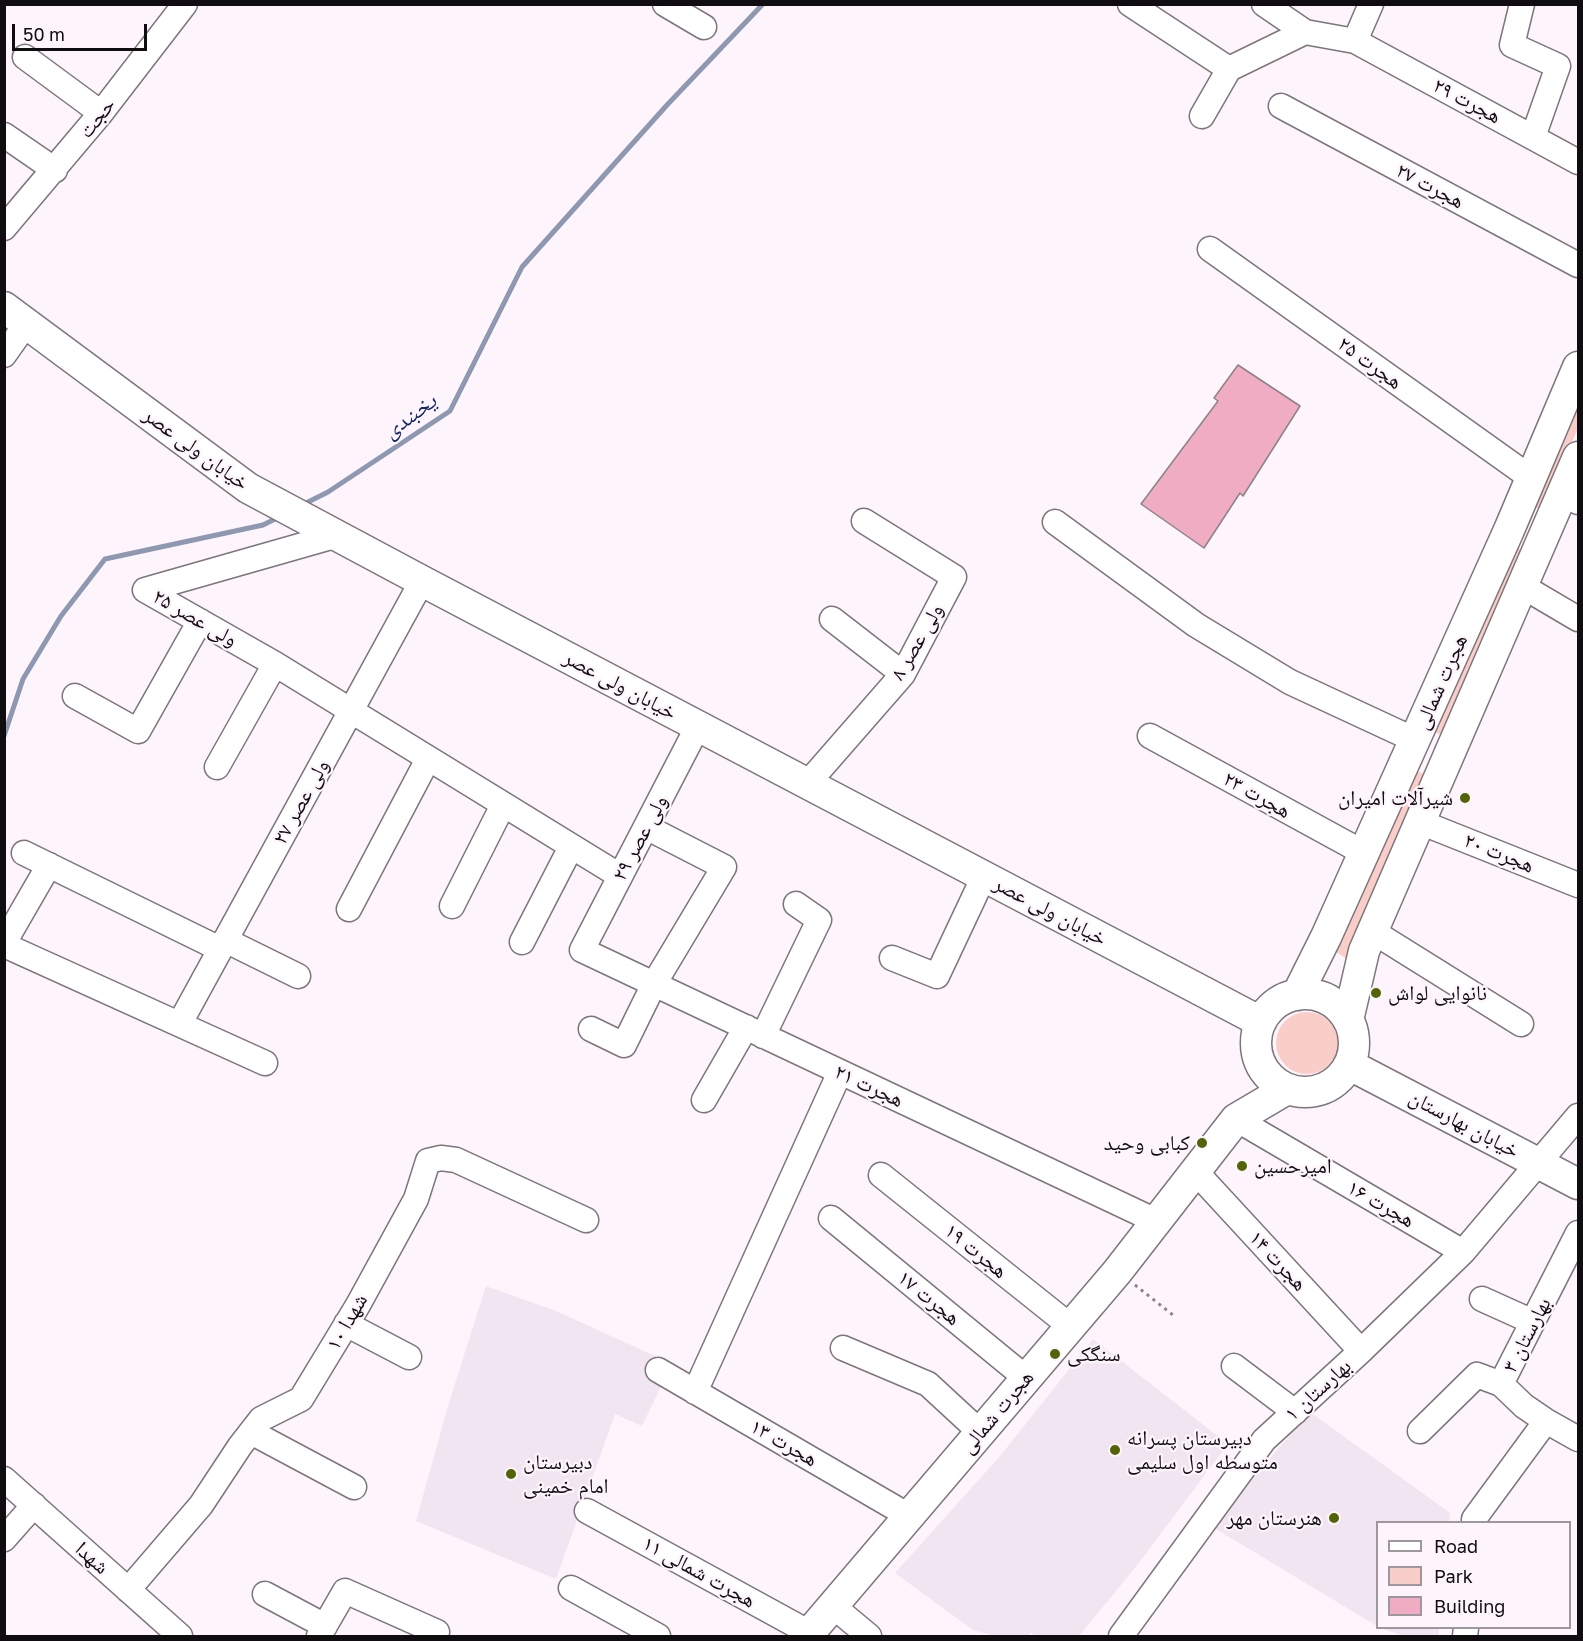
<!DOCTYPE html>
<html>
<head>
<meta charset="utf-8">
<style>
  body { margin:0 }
  #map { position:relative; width:1583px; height:1641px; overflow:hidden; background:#fdf4fc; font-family:"Golos Text",sans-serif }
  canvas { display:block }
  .frame { position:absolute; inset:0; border:6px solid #100d10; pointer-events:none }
  .legend { position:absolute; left:1376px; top:1521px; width:195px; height:108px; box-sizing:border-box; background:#fdf4fc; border:2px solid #9e989e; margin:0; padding:8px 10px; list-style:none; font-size:18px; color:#100d10 }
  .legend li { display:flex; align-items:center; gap:12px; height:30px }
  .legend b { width:30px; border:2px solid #9e989e }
  .scale { position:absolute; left:12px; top:24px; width:135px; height:27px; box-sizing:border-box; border:3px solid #100d10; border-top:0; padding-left:8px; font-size:18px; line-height:21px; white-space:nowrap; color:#100d10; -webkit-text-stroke:4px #fdf4fc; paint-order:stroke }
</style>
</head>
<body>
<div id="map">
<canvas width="1583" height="1641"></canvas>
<div class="frame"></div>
<ul class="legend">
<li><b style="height:8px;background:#fff"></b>Road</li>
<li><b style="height:16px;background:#facec8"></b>Park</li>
<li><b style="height:16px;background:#efacc2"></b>Building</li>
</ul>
<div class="scale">50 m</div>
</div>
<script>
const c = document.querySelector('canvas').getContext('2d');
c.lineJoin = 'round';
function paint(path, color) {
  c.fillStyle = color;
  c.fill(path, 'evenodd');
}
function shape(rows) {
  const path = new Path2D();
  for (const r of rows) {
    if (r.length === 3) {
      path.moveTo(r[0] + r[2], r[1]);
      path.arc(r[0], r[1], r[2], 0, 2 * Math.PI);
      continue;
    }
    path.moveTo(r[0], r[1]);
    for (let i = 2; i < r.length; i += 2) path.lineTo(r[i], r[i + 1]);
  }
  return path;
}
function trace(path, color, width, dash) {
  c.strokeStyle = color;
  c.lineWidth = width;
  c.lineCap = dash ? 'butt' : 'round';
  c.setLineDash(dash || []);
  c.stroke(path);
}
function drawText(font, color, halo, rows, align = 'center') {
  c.font = font + ' "Golos Text","Noto Naskh Arabic",sans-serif';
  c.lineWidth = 4.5;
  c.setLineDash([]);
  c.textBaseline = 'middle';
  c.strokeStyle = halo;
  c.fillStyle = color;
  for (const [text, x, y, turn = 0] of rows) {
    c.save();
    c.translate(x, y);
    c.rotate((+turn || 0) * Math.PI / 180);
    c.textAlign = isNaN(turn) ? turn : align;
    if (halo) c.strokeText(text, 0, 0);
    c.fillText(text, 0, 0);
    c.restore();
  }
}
paint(shape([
  [486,1286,556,1311,657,1357,646,1378,662,1384,642,1426,615,1414,556,1579,416,1521,448,1406],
  [1093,1339,1228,1444,1138,1564,1079,1636,1036,1636,1031,1633,1028,1636,996,1636,973,1630,895,1573,1001,1455],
  [1310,1412,1450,1513,1449,1522,1378,1522,1377,1626,1211,1526],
  [1381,1628,1439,1628,1439,1636,1403,1636]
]), '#f2e5f2');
paint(shape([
  [1578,399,1578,428,1542,510,1531,505],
  [1515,547,1527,551,1444,737,1432,730],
  [1417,771,1429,777,1347,959,1335,951],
  [1307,1043,31]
]), '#facec8');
trace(shape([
  [300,506,328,492,450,411,522,267,667,105,763,4],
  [4,736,23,679,61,616,105,559,263,525,279,517]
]), '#8e98b0', 5);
const building = shape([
  [1238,365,1300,406,1243,496,1240,493,1204,548,1141,504,1218,401,1214,398,1238,365]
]);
paint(building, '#efacc2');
trace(building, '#8d8285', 1.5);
const minor = shape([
  [665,4,704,27],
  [1130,4,1229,69],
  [1264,4,1305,32],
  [1522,4,1512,45,1558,66,1533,137],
  [1355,41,1371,4],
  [25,57,101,113],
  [1281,106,1578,265],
  [1202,116,1229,69,1305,32,1355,41,1578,162],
  [4,135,55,170],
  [4,228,101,113,185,4],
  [1210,249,1531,478],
  [4,355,26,324],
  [1563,492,1578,502],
  [1055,522,1196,625,1290,682,1415,740],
  [338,535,145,590,275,664,620,876],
  [1522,586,1578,619],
  [832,619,903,674],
  [75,696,138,731,200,621],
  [698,726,582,950,1156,1221],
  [1150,736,1364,853],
  [217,767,275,664],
  [807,784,903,674,954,577,864,521],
  [1420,822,1578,885],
  [24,853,220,949],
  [452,906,503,805],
  [349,909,428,759],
  [1372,931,1521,1024],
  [225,940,298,976],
  [522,942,571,847],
  [4,943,49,865],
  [4,945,265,1063],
  [892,958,937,976,984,876],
  [180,1023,422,581],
  [591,1029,624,1045,654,984,724,867,646,827],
  [763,1036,819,920,796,904],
  [704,1100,746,1027],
  [1236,1119,1463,1252],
  [1195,1171,1361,1351],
  [881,1175,1070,1326],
  [831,1218,1026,1378],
  [1578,1233,1501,1384,1524,1406,1546,1421,1578,1439],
  [1482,1299,1533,1322],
  [346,1324,409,1357],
  [843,1348,928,1384,980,1432],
  [1234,1366,1295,1412],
  [658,1370,909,1516],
  [695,1392,840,1072],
  [1420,1431,1477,1375,1501,1384],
  [251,1432,354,1487],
  [4,1479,180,1636],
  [587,1511,810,1633],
  [1474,1522,1474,1519,1546,1421],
  [4,1539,34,1505],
  [571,1588,658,1636],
  [128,1590,201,1505,240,1446,261,1419,301,1399,358,1305,416,1199,428,1161,441,1158,456,1160,586,1220],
  [265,1594,325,1626],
  [833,1606,869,1636],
  [319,1636,345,1591,437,1632],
  [1121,1636,1264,1440,1361,1351,1463,1252,1578,1116],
  [1465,1636,1466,1628]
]);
const major = shape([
  [4,307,248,488,422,581,1261,1022],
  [1305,1043,49],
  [1297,995,1326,937,1509,530,1578,367],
  [1348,1020,1364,951,1578,457],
  [1350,1065,1578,1184],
  [807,1636,1117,1272,1236,1119,1287,1089]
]);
trace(minor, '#7d757c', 27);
trace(major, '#7d757c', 33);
trace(shape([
  [1135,1285,1173,1315]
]), '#8b858a', 3, [3, 4.5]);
trace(minor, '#fff', 24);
trace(major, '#fff', 30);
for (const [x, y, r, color] of [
  [1465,798,6,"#536307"],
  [1376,993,6,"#536307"],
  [1202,1143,6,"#536307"],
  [1242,1166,6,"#536307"],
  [1055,1354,6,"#536307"],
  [1115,1450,6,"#536307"],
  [511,1474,6,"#536307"],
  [1334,1518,6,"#536307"]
]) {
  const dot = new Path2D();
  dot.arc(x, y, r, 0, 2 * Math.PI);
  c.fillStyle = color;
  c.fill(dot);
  trace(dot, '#fdf4fc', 2);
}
drawText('21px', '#100d10', '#fdf4fc', [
  ["هجرت ۲۹",1467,101,28],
  ["حجت",97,118,-51],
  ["هجرت ۲۷",1430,186,28],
  ["هجرت ۲۵",1370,363,36],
  ["خیابان ولی عصر",196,449,36],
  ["ولی عصر ۲۵",195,618,30],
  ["ولی عصر ۸",917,642,-60],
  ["هجرت شمالی",1441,682,-66],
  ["خیابان ولی عصر",620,685,28],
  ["هجرت ۲۳",1257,795,29],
  ["ولی عصر ۲۷",301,802,-61],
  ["ولی عصر ۲۹",640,838,-62],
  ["هجرت ۲۰",1499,853,22],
  ["خیابان ولی عصر",1050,911,28],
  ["هجرت ۲۱",869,1086,25],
  ["خیابان بهارستان",1464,1124,28],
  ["هجرت ۱۶",1381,1204,30],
  ["هجرت ۱۹",976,1251,39],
  ["هجرت ۱۴",1278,1261,47],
  ["هجرت ۱۷",929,1298,39],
  ["شهدا ۱۰",347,1322,-60],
  ["بهارستان ۳",1527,1335,-63],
  ["بهارستان ۱",1318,1390,-42],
  ["هجرت شمالی",997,1412,-50],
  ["هجرت ۱۳",784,1443,30],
  ["شهدا",92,1558,42],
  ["هجرت شمالی ۱۱",699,1572,29]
]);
drawText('21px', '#100d10', '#fdf4fc', [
  ["شیرآلات امیران",1453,798,"right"],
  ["نانوایی لواش",1388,993],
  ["کبابی وحید",1190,1143,"right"],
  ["امیرحسین",1254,1166],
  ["سنگکی",1067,1354],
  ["دبیرستان پسرانه",1127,1438],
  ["متوسطه اول سلیمی",1127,1462],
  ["دبیرستان",523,1462],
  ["امام خمینی",523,1486],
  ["هنرستان مهر",1322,1518,"right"]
], 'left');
drawText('italic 22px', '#142866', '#fdf4fc', [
  ["یخبندی",410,416,-36]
]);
</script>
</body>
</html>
